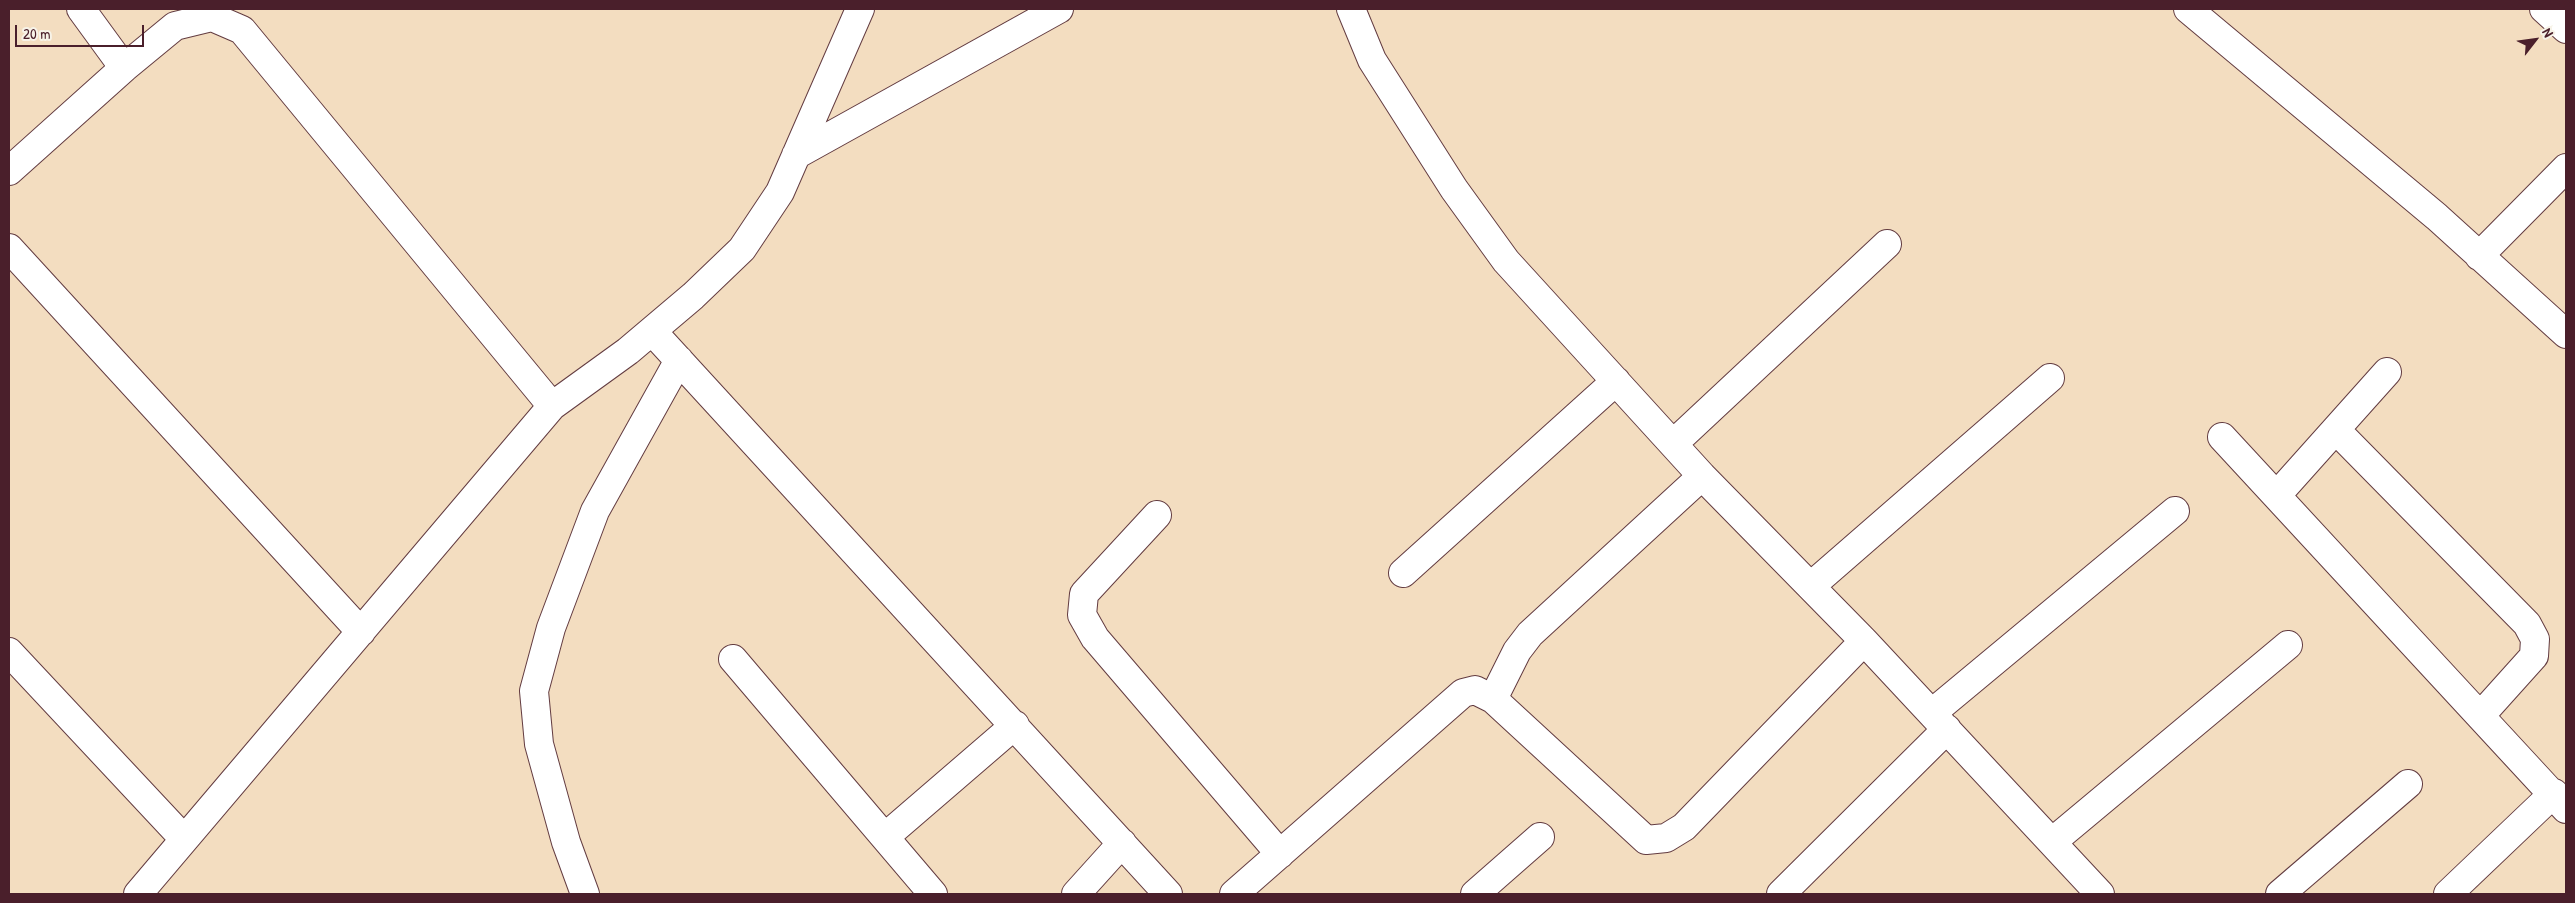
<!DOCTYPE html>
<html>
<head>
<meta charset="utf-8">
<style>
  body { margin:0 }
  #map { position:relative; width:2575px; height:903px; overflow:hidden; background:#f3ddc0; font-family:"Patrick Hand",sans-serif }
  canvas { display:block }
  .frame { position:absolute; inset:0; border:10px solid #4a1f2b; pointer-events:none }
  .north { position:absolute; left:2510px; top:15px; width:50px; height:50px; -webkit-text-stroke:4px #f7f3e8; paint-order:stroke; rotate:60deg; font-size:14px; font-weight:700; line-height:20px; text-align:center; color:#4a1f2b }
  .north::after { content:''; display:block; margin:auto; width:18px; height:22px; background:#4a1f2b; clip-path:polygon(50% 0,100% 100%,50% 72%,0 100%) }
  .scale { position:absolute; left:15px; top:25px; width:129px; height:22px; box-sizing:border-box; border:2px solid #4a1f2b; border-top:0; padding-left:6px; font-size:15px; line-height:18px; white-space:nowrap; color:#4a1f2b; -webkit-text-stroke:4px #f7f3e8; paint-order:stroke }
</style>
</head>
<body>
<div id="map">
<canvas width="2575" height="903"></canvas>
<div class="frame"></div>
<div class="north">N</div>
<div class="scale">20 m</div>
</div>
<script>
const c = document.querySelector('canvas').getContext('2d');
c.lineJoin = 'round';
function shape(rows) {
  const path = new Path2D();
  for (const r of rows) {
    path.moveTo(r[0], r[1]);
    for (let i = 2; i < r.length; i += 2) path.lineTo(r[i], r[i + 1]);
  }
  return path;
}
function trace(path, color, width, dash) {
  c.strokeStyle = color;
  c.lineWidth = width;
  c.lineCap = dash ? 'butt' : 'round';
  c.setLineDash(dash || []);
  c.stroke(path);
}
const minor = shape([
  [81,9,124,68],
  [1351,9,1372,60,1454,189,1506,261,1702,476,1864,641,2100,894],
  [2188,9,2437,217,2566,334],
  [2544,9,2566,29],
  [796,155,1059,9],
  [9,171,124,68,175,26,212,17,242,30,552,406],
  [9,248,361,632],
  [2479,256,2566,168],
  [652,331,1168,894],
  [2336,430,2527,624,2535,639,2534,656,2481,715],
  [2222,437,2566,809],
  [1673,444,1887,244],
  [2277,495,2387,372],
  [1157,515,1084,594,1082,615,1095,638,1280,854],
  [1403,573,1616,381],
  [1811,586,2050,378],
  [9,652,184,839],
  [733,659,933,894],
  [1493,699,1517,651,1530,634,1702,476],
  [1932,713,2175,511],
  [885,837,1015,725],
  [2052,842,2288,645],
  [138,894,552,406,628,351,693,296,742,249,780,192,860,9],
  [585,894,566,842,539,744,534,691,551,628,595,511,679,360],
  [1076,894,1122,843],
  [1234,894,1463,693,1475,690,1493,699,1646,840,1666,838,1684,827,1864,641],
  [1475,894,1540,837],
  [1781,894,1947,729],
  [2280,894,2408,784],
  [2448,894,2554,793]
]);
trace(minor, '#633c41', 30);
trace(minor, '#fff', 28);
</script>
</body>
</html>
